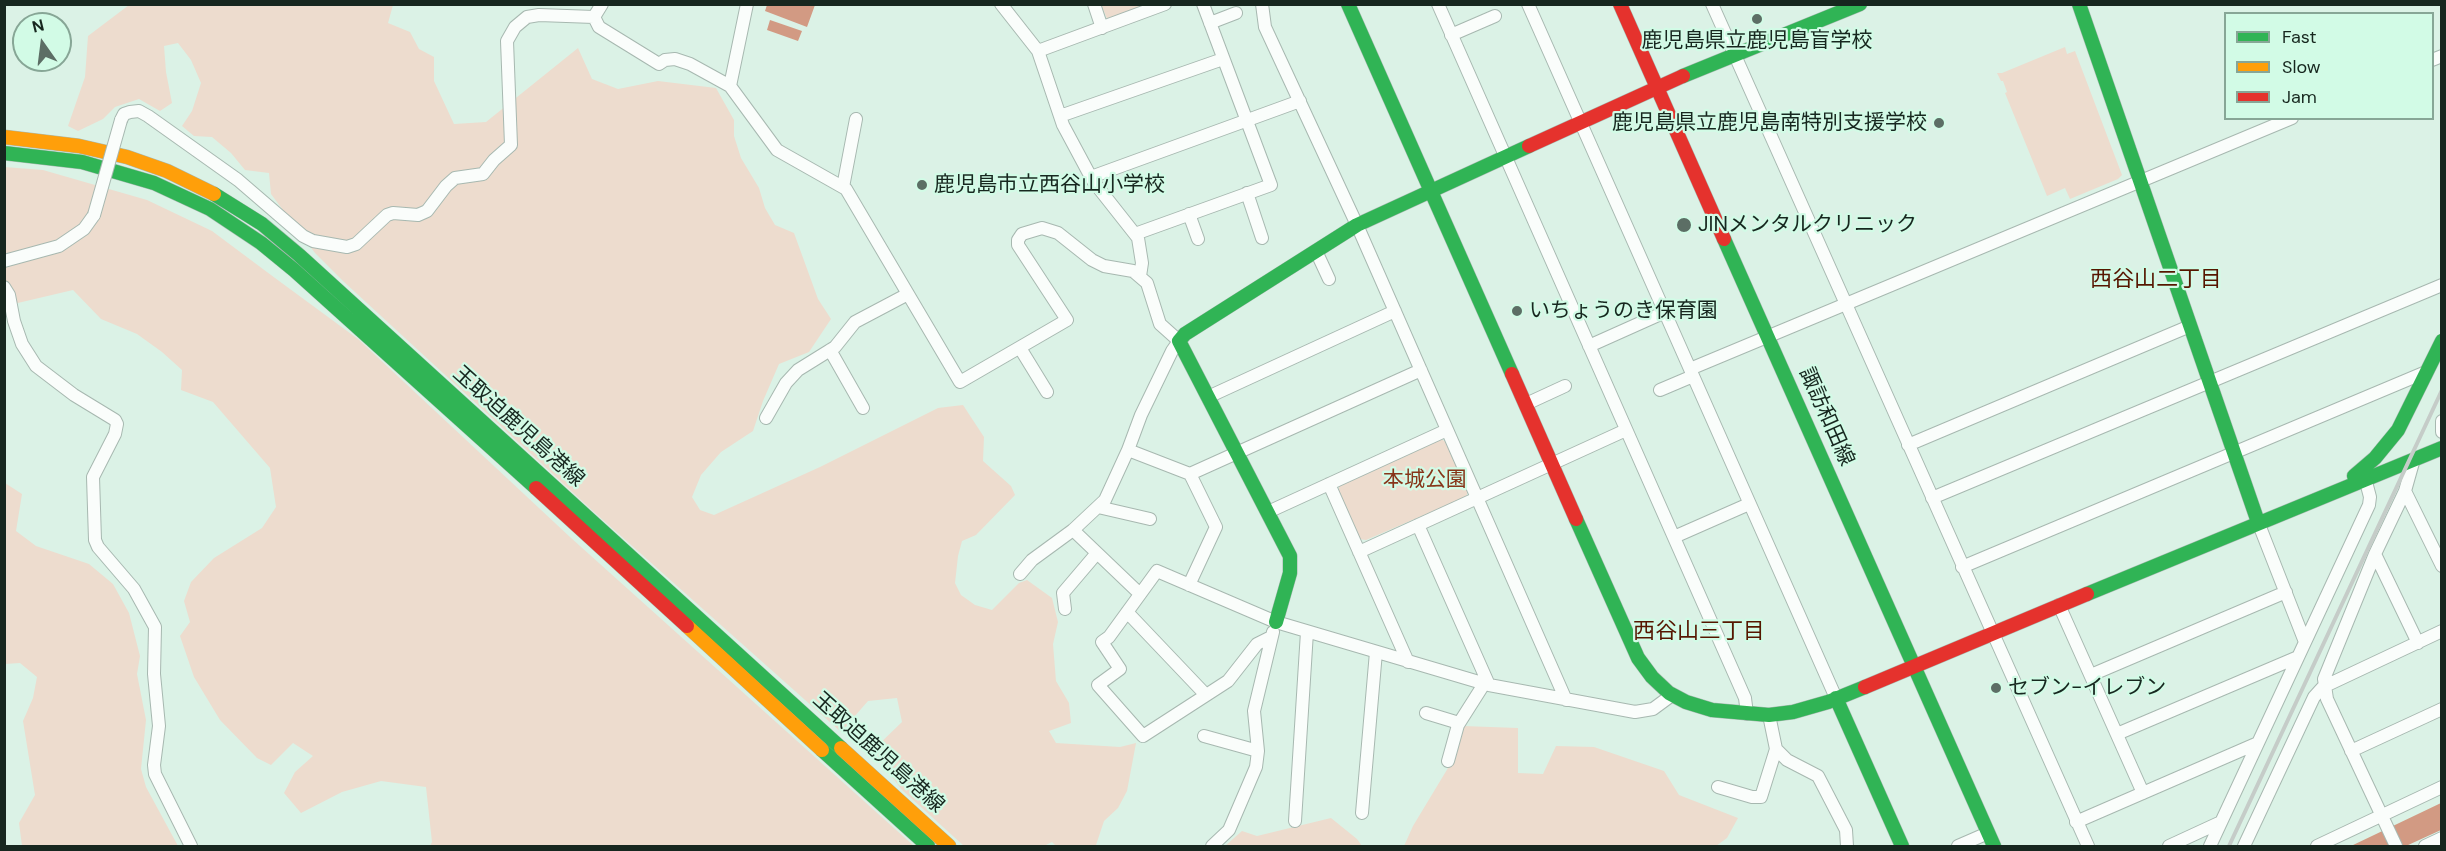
<!DOCTYPE html>
<html>
<head>
<meta charset="utf-8">
<style>
  body { margin:0 }
  #map { position:relative; width:2446px; height:851px; overflow:hidden; background:#dbf2e6; font-family:"DM Sans",sans-serif }
  canvas { display:block }
  .frame { position:absolute; inset:0; border:6px solid #17271f; pointer-events:none }
  .legend { position:absolute; left:2224px; top:12px; width:210px; height:108px; box-sizing:border-box; background:#d2fbe6; border:2px solid #87a696; margin:0; padding:8px 10px; list-style:none; font-size:18px; color:#17271f }
  .legend li { display:flex; align-items:center; gap:12px; height:30px }
  .legend b { width:30px; border:2px solid #87a696 }
  .north { position:absolute; left:12px; top:12px; width:60px; height:60px; box-sizing:border-box; background:#d2fbe6; border:2px solid #87a696; border-radius:50%; rotate:346deg; font-size:16px; font-weight:700; line-height:24px; text-align:center; color:#17271f }
  .north::after { content:''; display:block; margin:auto; width:21px; height:27px; background:#5c6e65; clip-path:polygon(50% 0,100% 100%,50% 72%,0 100%) }
</style>
</head>
<body>
<div id="map">
<canvas width="2446" height="851"></canvas>
<div class="frame"></div>
<ul class="legend">
<li><b style="height:8px;background:#30b455"></b>Fast</li>
<li><b style="height:8px;background:#ff9f0a"></b>Slow</li>
<li><b style="height:8px;background:#e5322d"></b>Jam</li>
</ul>
<div class="north">N</div>
</div>
<script>
const c = document.querySelector('canvas').getContext('2d');
c.lineJoin = 'round';
function paint(path, color) {
  c.fillStyle = color;
  c.fill(path, 'evenodd');
}
function shape(rows) {
  const path = new Path2D();
  for (const r of rows) {
    path.moveTo(r[0], r[1]);
    for (let i = 2; i < r.length; i += 2) path.lineTo(r[i], r[i + 1]);
  }
  return path;
}
function trace(path, color, width, dash) {
  c.strokeStyle = color;
  c.lineWidth = width;
  c.lineCap = dash ? 'butt' : 'round';
  c.setLineDash(dash || []);
  c.stroke(path);
}
function drawText(font, color, halo, rows, align = 'center') {
  c.font = font + ' "DM Sans","Noto Sans JP",sans-serif';
  c.lineWidth = 4.5;
  c.setLineDash([]);
  c.textBaseline = 'middle';
  c.strokeStyle = halo;
  c.fillStyle = color;
  for (const [text, x, y, turn = 0] of rows) {
    c.save();
    c.translate(x, y);
    c.rotate((+turn || 0) * Math.PI / 180);
    c.textAlign = isNaN(turn) ? turn : align;
    if (halo) c.strokeText(text, 0, 0);
    c.fillText(text, 0, 0);
    c.restore();
  }
}
paint(shape([
  [1101,4,1146,5,1107,19],
  [129,5,393,5,388,23,410,32,419,49,434,57,434,81,454,124,486,122,578,48,592,79,618,89,658,81,716,88,734,120,734,136,741,158,759,188,765,208,775,225,794,233,818,299,831,319,809,352,779,364,763,401,753,431,721,452,701,475,692,497,700,510,714,515,820,467,938,408,963,405,984,437,983,461,1011,486,1015,495,976,535,962,541,958,556,955,583,961,595,975,605,992,610,1019,583,1027,580,1052,598,1058,622,1053,644,1056,681,1069,703,1071,723,1049,731,1056,743,1120,747,1136,743,1127,791,1118,808,1104,821,1096,845,1094,846,1056,846,1052,842,1044,846,964,846,901,789,879,759,875,748,902,722,897,698,868,701,841,732,594,512,343,281,315,253,271,194,269,173,245,170,231,153,212,137,194,136,182,126,192,111,201,83,191,60,178,43,164,46,166,72,172,103,160,111,139,99,115,107,103,119,78,131,68,126,85,77,88,36],
  [2065,47,2067,54,2075,51,2122,175,2118,179,2070,199,2065,188,2047,196,2005,93,2007,92,2003,81,2001,81,1997,73,2002,73],
  [4,167,43,170,147,200,212,231,275,278,358,339,570,537,914,846,430,846,432,842,426,787,381,781,342,792,301,813,284,793,295,772,313,756,293,743,271,765,257,758,220,720,194,677,180,636,190,622,184,601,191,582,214,558,262,528,276,507,270,468,213,402,181,390,182,370,162,352,137,334,101,319,73,290,5,306],
  [1441,439,1446,442,1469,489,1466,497,1366,540,1359,539,1338,491,1340,484],
  [5,483,22,494,16,531,36,546,89,564,113,584,129,613,140,656,137,674,146,720,141,769,146,787,178,846,22,846,19,823,35,795,23,721,33,698,37,677,20,663,5,664],
  [1463,726,1518,728,1518,773,1543,774,1556,746,1594,747,1664,771,1679,795,1738,818,1727,838,1716,846,1404,846,1413,826,1451,763],
  [1331,818,1357,839,1362,846,1225,846,1242,831,1257,836]
]), '#eddcce');
paint(shape([
  [767,5,767,4,815,5,807,27,765,11],
  [770,20,802,31,798,41,767,30],
  [2441,803,2441,830,2406,846,2351,846]
]), '#d29a83');
const street = shape([
  [747,4,730,86,777,150,846,189,960,382,1067,320,1018,245,1018,240,1022,234,1042,228,1058,233,1092,260,1104,266,1133,271,1147,283,1160,324,1179,341,1172,351,1141,415,1128,450,1190,474,1216,527,1189,585],
  [1001,4,1038,51,1063,125,1093,181,1138,238,1142,263,1140,276],
  [1094,4,1102,28],
  [1262,4,1265,27,1357,225,1566,700],
  [1438,4,1745,698,1747,714],
  [1528,4,1836,698],
  [1712,4,2088,846],
  [594,17,599,27,659,64,665,60,675,59,690,64,730,86],
  [1210,23,1236,13],
  [1451,35,1495,16],
  [1038,51,1165,4],
  [2432,60,2442,56],
  [1060,116,1223,59],
  [121,120,124,114,130,112,139,111,148,116,238,180,303,236,313,241,347,247,356,244,387,215,393,213,418,215,427,211,446,186,455,178,483,174,494,160,511,145,507,41,515,27,527,17,539,15,594,17,602,4],
  [1091,177,1300,101],
  [843,187,856,119],
  [1247,193,1262,238],
  [1189,214,1198,239],
  [1135,234,1271,185,1203,4],
  [1316,251,1329,279],
  [4,261,59,246,84,229,94,215],
  [4,287,9,295,14,321,22,344,36,366,74,395,115,420,117,424,115,434,93,477,95,540,98,547,134,589,155,627,154,674,159,726,154,765,155,774,191,846],
  [1589,346,1665,312],
  [1020,348,1047,392],
  [830,350,863,408],
  [1690,369,2292,118],
  [1660,390,1693,376],
  [1208,397,1395,311],
  [1526,404,1565,386],
  [766,418,786,383,798,370,835,347,855,322,908,294],
  [2442,421,2442,432],
  [1908,445,2190,326],
  [1128,450,1105,500,1073,530,1140,594],
  [1190,474,1421,370],
  [1329,484,1408,662],
  [2405,491,2442,566],
  [1932,498,2442,285],
  [1098,507,1150,519],
  [1268,512,1447,430],
  [2258,522,2305,642],
  [1418,525,1489,685],
  [1674,537,1749,504],
  [1359,552,1626,430],
  [2375,554,2418,643],
  [1962,567,2426,372],
  [1020,574,1032,560,1073,530],
  [2059,605,2143,793],
  [1065,609,1063,593,1097,553],
  [1127,612,1205,694],
  [1271,637,1257,644,1228,681,1143,736,1098,685,1120,669,1102,642,1109,637,1157,571,1276,622,1489,685,1635,712,1653,709,1672,695],
  [2091,675,2286,592],
  [1426,713,1459,723],
  [1769,715,1776,749,1787,760,1818,776,1846,830,1847,846],
  [2117,734,2298,657],
  [1204,736,1258,751],
  [2351,751,2442,709],
  [1448,761,1458,725,1484,684],
  [1718,787,1752,797,1761,797,1776,749],
  [1362,813,1376,652],
  [1295,821,1307,632],
  [2076,822,2258,743],
  [1212,846,1229,830,1256,767,1258,751,1254,711,1273,632],
  [1958,846,1988,833],
  [2169,846,2221,822],
  [2210,846,2369,505,2370,497,2365,478],
  [2244,846,2314,697,2323,687,2442,631],
  [2317,846,2442,787],
  [2396,846,2327,699,2324,679,2375,554,2405,491,2414,459],
  [2425,846,2442,838]
]);
const fast = shape([
  [1348,4,1512,374],
  [2079,4,2258,522],
  [1683,76,1860,4],
  [4,153,82,162,154,183,210,209,261,243,294,270,536,488],
  [214,194,262,224,299,255,841,748],
  [1724,239,1994,846],
  [2354,476,2375,458,2398,430,2442,341],
  [1576,519,1638,658,1652,677,1669,693,1686,702,1712,710,1769,715,1793,712,1828,702,1865,687],
  [2087,594,2442,448],
  [1276,622,1290,573,1290,556,1179,341,1185,334,1357,225,1529,146],
  [1836,698,1902,846],
  [822,750,928,846]
]);
const slow = shape([
  [4,137,79,146,127,157,167,171,214,194],
  [687,626,822,750],
  [841,748,949,846]
]);
const jam = shape([
  [1620,4,1724,239],
  [1529,146,1683,76],
  [1512,374,1576,519],
  [536,488,687,626],
  [1865,687,2087,594]
]);
trace(street, '#a7b8b0', 14);
trace(fast, '#a7b8b0', 15);
trace(slow, '#a7b8b0', 15);
trace(jam, '#a7b8b0', 15);
trace(street, '#fafdfb', 12);
trace(fast, '#30b455', 14);
trace(slow, '#ff9f0a', 14);
trace(jam, '#e5322d', 14);
trace(shape([
  [2229,846,2442,390]
]), '#c5ccc8', 4);
const streetBridge = shape([
  [94,215,121,120]
]);
trace(streetBridge, '#a7b8b0', 14, []);
trace(streetBridge, '#fafdfb', 12);
for (const [x, y, r, color] of [
  [1757,19,6,"#5c6e65"],
  [1939,123,6,"#5c6e65"],
  [922,185,6,"#5c6e65"],
  [1684,225,8,"#5c6e65"],
  [1517,311,6,"#5c6e65"],
  [1996,688,6,"#5c6e65"]
]) {
  const dot = new Path2D();
  dot.arc(x, y, r, 0, 2 * Math.PI);
  c.fillStyle = color;
  c.fill(dot);
  trace(dot, '#d2fbe6', 2);
}
drawText('21px', '#17271f', '#d2fbe6', [
  ["鹿児島県立鹿児島盲学校",1757,41,"center"],
  ["鹿児島県立鹿児島南特別支援学校",1927,123,"right"],
  ["鹿児島市立西谷山小学校",934,185],
  ["JINメンタルクリニック",1698,225],
  ["いちょうのき保育園",1529,311],
  ["セブン-イレブン",2008,688]
], 'left');
drawText('21px', '#17271f', '#d2fbe6', [
  ["諏訪和田線",1826,417,66],
  ["玉取迫鹿児島港線",518,427,42],
  ["玉取迫鹿児島港線",878,753,42]
]);
drawText('21px', '#873519', '#d2fbe6', [
  ["本城公園",1425,480]
]);
drawText('22px', '#561600', '#d2fbe6', [
  ["西谷山二丁目",2156,280],
  ["西谷山三丁目",1699,632]
]);
</script>
</body>
</html>
